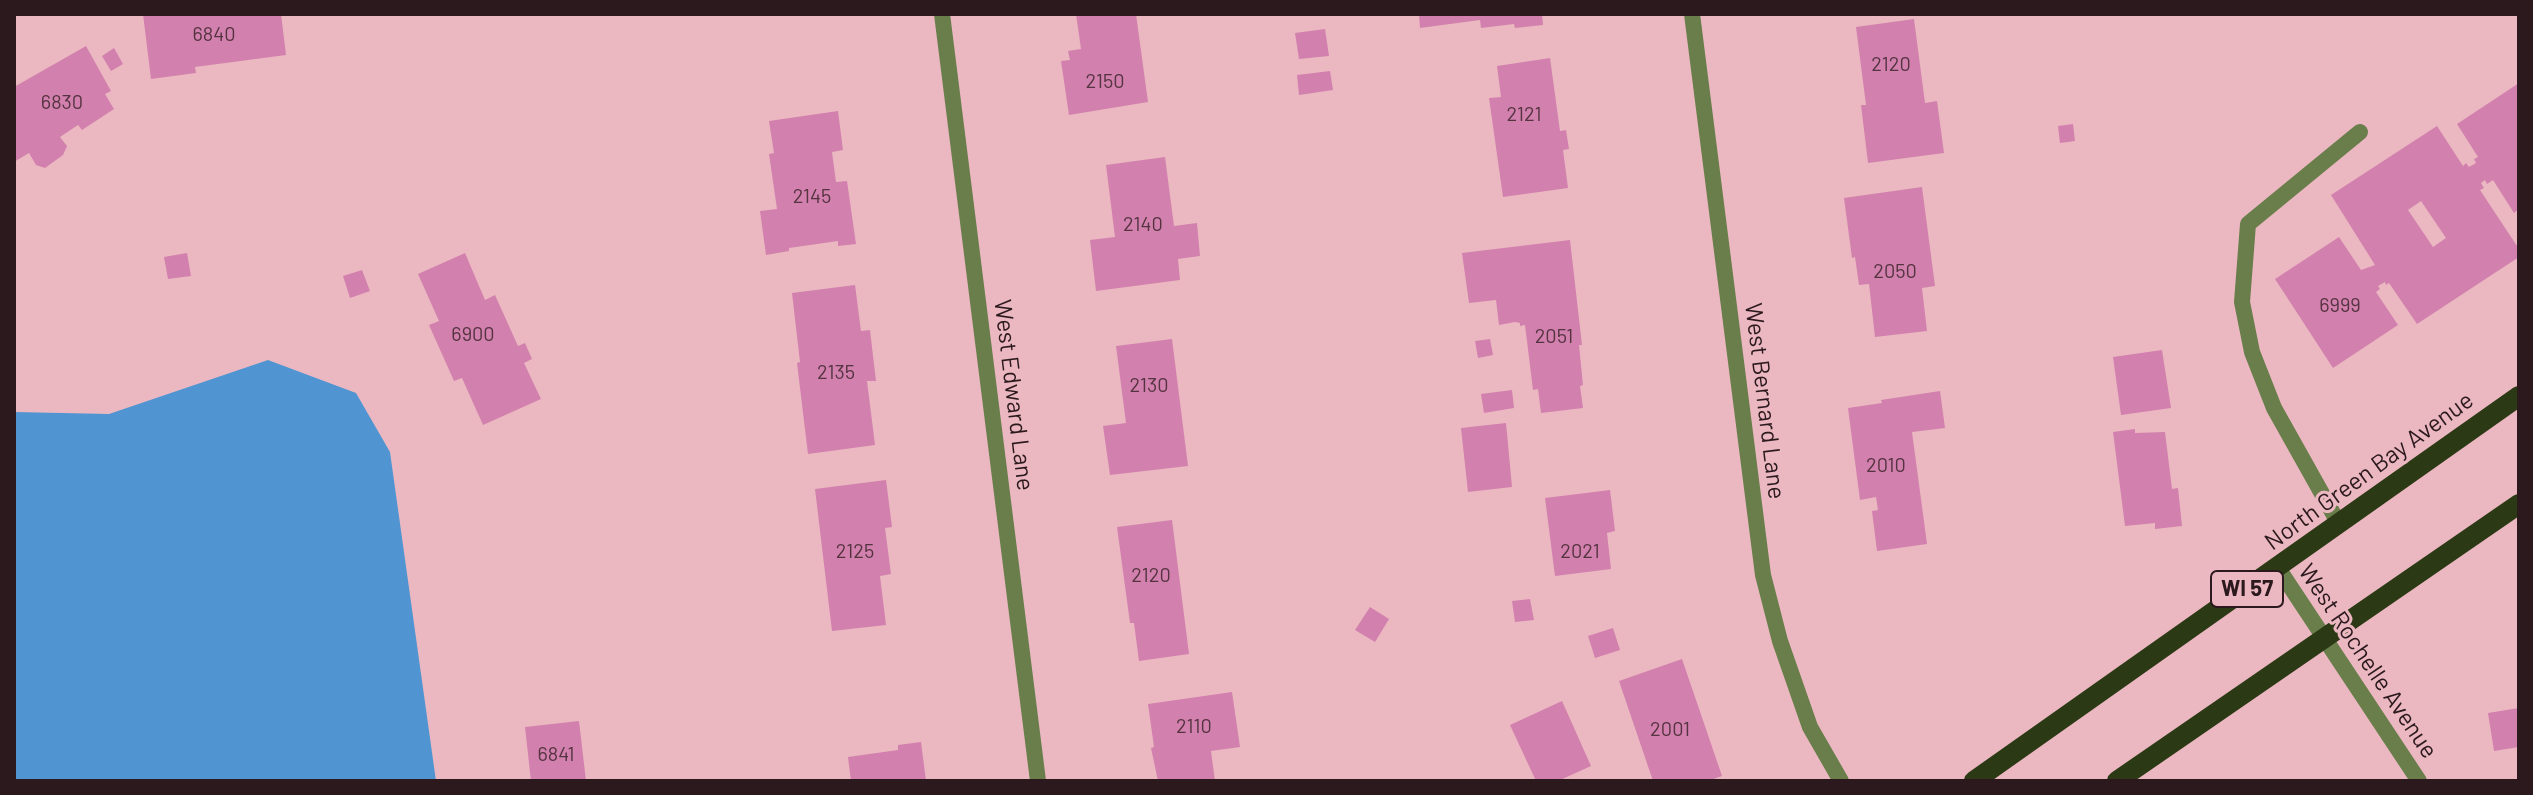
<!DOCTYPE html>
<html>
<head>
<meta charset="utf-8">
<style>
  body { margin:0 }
  #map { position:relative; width:2533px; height:795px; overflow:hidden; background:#ebb8c1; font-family:Barlow,sans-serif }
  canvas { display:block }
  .frame { position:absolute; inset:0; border:16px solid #2b191d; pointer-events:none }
</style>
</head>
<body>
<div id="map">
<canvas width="2533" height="795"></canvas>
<div class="frame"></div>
</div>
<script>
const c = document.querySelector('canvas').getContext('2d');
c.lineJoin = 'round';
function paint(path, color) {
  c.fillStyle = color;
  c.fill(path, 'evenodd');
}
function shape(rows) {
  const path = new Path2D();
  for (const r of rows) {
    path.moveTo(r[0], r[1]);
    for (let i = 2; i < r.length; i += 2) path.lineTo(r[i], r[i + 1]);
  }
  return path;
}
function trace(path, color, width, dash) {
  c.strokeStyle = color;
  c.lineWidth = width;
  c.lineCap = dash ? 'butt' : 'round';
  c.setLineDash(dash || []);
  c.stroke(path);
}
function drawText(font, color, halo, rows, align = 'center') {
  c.font = font + ' Barlow,sans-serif';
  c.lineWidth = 6;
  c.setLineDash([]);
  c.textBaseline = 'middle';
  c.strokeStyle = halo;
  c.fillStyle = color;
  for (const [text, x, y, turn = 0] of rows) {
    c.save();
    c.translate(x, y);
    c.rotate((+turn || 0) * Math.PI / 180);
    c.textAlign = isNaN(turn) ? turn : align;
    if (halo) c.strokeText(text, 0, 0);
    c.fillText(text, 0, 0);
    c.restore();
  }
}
paint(shape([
  [268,360,356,393,390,452,436,781,14,781,14,412,109,414]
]), '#5095d1');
paint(shape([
  [143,14,281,14,286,55,195,67,196,73,151,79],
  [1076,14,1136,14,1148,102,1069,115,1061,61,1070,60,1068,51,1081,49],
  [1419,14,1542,14,1543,25,1515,28,1514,24,1481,28,1480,20,1420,28],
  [1914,19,1925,103,1937,101,1944,153,1868,163,1861,105,1866,105,1856,27],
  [1325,29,1329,56,1299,59,1295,33],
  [86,46,111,91,105,94,114,109,82,130,78,125,60,137,67,146,63,155,45,168,36,165,29,153,14,162,14,87],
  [114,48,123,64,111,71,102,56],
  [1550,58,1560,131,1566,130,1569,149,1563,150,1568,188,1503,197,1489,98,1501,97,1497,66],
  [1330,71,1333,90,1299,95,1297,75],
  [2519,83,2519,209,2514,213,2493,180,2487,184,2485,180,2481,183,2484,188,2480,190,2519,249,2519,257,2417,324,2389,283,2386,285,2385,282,2378,286,2380,289,2376,292,2398,325,2333,368,2275,279,2339,237,2361,270,2375,265,2331,195,2437,126,2463,166,2466,163,2469,167,2476,163,2474,159,2478,157,2457,124],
  [2421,201,2446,238,2433,247,2408,210],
  [838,111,843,150,832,152,836,182,847,181,856,244,838,246,838,241,789,248,789,251,766,255,760,211,777,209,769,154,774,153,769,121],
  [2073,124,2075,141,2060,143,2058,126],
  [1165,157,1174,226,1197,223,1200,256,1178,259,1180,280,1096,291,1090,240,1115,237,1106,165],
  [1922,187,1935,286,1922,288,1927,331,1875,337,1869,284,1859,285,1855,257,1852,258,1844,198],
  [1570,240,1582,345,1579,345,1583,385,1580,386,1583,408,1541,413,1538,389,1533,390,1525,325,1520,326,1520,323,1515,322,1499,325,1496,300,1469,303,1462,253],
  [187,253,191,276,168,279,164,257],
  [465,253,485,300,495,295,518,346,525,343,532,359,524,363,541,399,483,425,462,378,454,381,429,325,439,321,418,274],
  [362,270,370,291,350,298,343,276],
  [855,285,861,331,870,330,876,381,867,381,875,445,808,454,797,363,800,362,792,293],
  [1172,339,1188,466,1110,475,1103,426,1126,423,1116,346],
  [1490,339,1493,355,1478,358,1475,341],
  [2162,350,2171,408,2121,415,2113,357],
  [1512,390,1514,408,1484,413,1481,394],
  [1940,391,1945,428,1912,432,1927,544,1877,551,1872,511,1878,510,1876,497,1860,500,1848,408,1882,403,1881,400],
  [1506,423,1512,487,1468,492,1461,428],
  [2135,429,2135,433,2165,432,2172,489,2178,488,2182,526,2155,529,2155,523,2125,526,2113,432],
  [886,480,892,527,885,528,891,574,880,576,886,625,832,631,815,489],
  [1610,490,1615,531,1607,533,1611,569,1555,576,1545,498],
  [1172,520,1189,654,1139,661,1134,623,1130,623,1117,527],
  [1530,599,1534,620,1515,622,1512,601],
  [1370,607,1389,619,1375,642,1355,630],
  [1613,628,1620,650,1595,658,1588,636],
  [1682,659,1722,776,1708,781,1653,781,1619,681],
  [1232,692,1240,747,1211,751,1215,781,1158,781,1151,748,1154,747,1148,704],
  [1562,701,1591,766,1558,781,1536,781,1510,725],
  [2519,708,2519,747,2494,751,2488,713],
  [579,721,586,781,531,781,525,727],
  [921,742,926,781,851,781,848,757,898,750,898,745]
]), '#d280ad');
trace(shape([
  [2339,524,2274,408,2252,352,2242,302,2248,224,2360,132]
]), '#697e4a', 16);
trace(shape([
  [942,14,1038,781],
  [1692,14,1763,575,1780,641,1810,727,1841,781],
  [2278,568,2419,781]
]), '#697e4a', 16);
trace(shape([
  [1974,781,2519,396],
  [2117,781,2519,504]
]), '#2b3915', 20);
drawText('20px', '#553341', null, [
  ["6840",214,34],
  ["2120",1891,64],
  ["2150",1105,81],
  ["6830",62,102],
  ["2121",1524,114],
  ["2145",812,196],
  ["2140",1143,224],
  ["2050",1895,271],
  ["6999",2340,305],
  ["6900",473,334],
  ["2051",1554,336],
  ["2135",836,372],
  ["2130",1149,385],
  ["2010",1886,465],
  ["2125",855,551],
  ["2021",1580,551],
  ["2120",1151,575],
  ["2110",1194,726],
  ["2001",1670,729],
  ["6841",556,754]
]);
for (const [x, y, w] of [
  [2247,589,72]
]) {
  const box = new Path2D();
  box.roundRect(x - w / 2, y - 18, w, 36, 6);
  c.fillStyle = '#ebb8c1';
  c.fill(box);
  trace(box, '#2b191d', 2);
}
drawText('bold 22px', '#2b191d', null, [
  ["WI 57",2247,589]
]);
drawText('24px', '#2b191d', '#ebb8c1', [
  ["West Edward Lane",1014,395,83],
  ["West Bernard Lane",1765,401,83],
  ["North Green Bay Avenue",2369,471,-36],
  ["West Rochelle Avenue",2368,661,56]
]);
</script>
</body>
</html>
